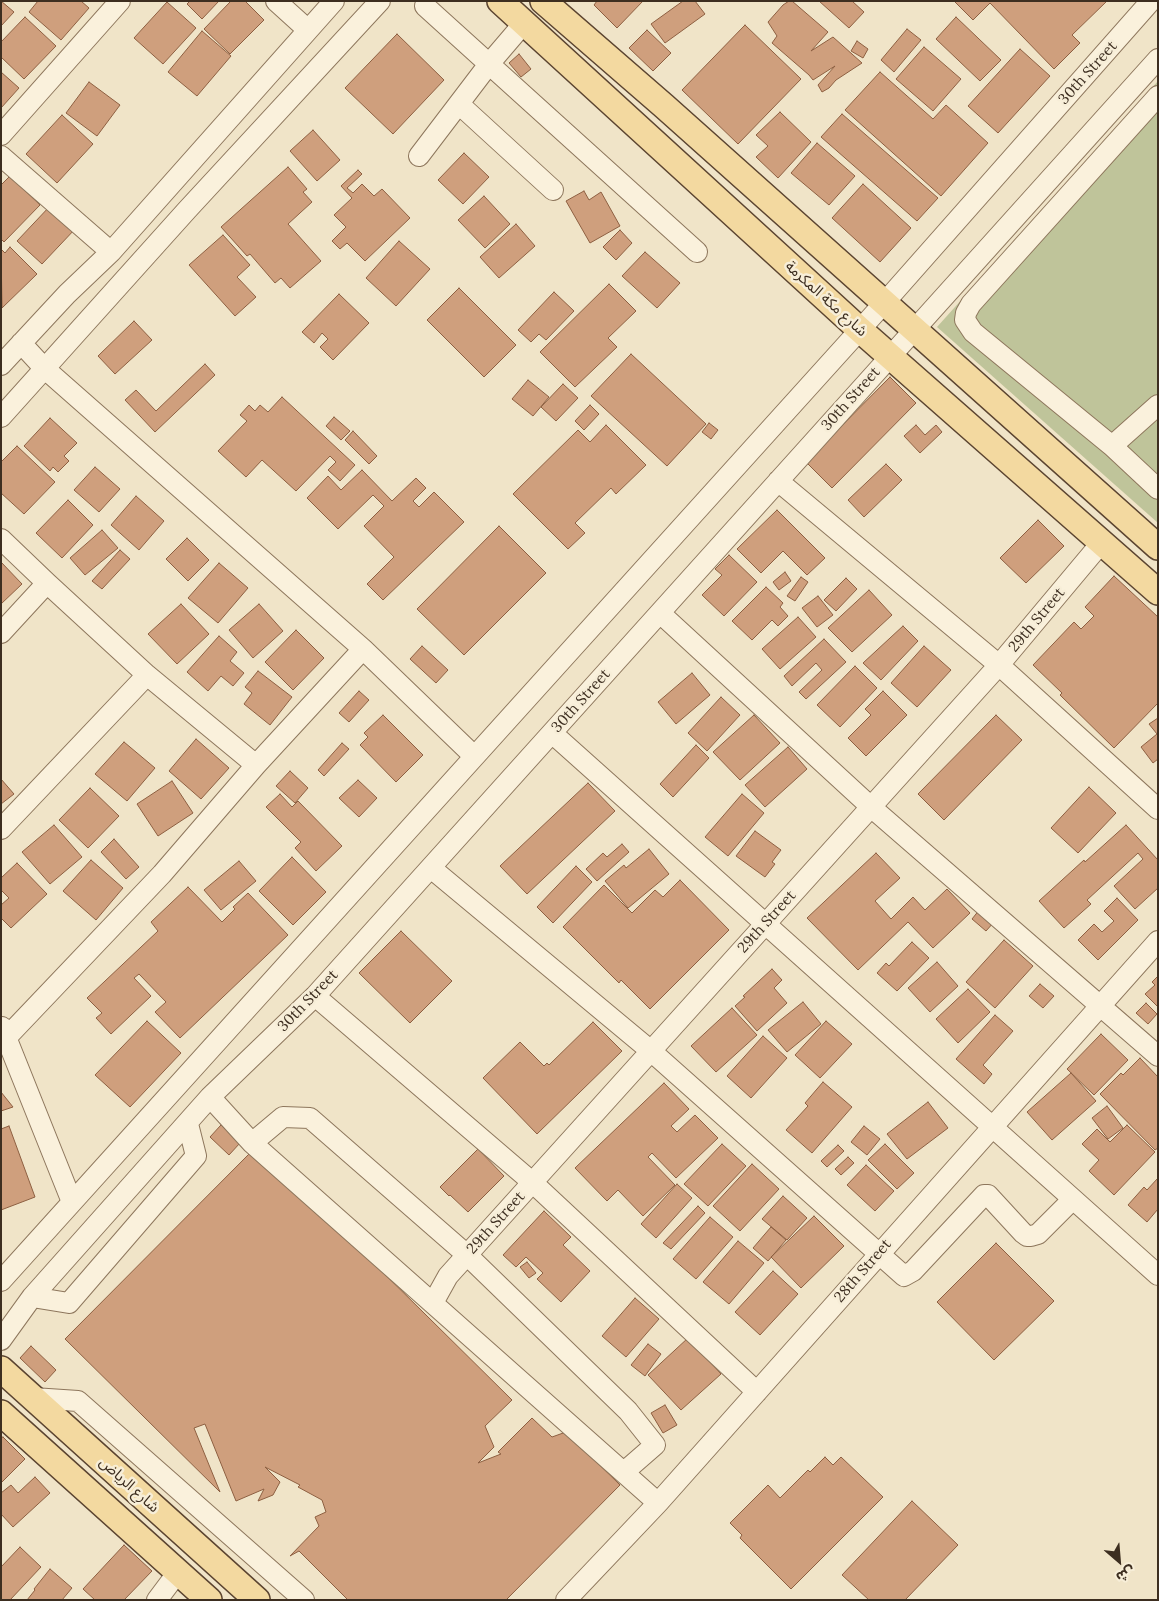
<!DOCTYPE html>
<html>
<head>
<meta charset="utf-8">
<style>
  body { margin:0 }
  #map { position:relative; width:1159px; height:1601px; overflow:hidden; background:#f0e4c8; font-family:Lora,"Noto Sans Arabic",serif }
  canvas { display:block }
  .frame { position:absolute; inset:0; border:2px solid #3d2e20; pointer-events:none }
  .north { position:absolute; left:1094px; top:1536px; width:50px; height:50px; -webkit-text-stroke:4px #f7eed8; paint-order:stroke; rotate:153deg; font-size:14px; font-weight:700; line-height:20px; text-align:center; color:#3d2e20 }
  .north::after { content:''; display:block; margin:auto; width:18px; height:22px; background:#3d2e20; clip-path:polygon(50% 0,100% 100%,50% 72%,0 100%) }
</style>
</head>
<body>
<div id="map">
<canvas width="1159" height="1601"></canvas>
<div class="frame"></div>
<div class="north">ش</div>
</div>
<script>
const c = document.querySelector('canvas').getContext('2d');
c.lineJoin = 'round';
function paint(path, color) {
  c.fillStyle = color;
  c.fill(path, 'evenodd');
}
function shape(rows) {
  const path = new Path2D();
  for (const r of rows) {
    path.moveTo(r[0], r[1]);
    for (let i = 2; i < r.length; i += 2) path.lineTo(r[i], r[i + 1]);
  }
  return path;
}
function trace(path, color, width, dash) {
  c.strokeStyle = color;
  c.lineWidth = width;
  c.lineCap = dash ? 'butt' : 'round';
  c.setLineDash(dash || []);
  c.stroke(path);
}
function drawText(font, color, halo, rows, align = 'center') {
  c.font = font + ' Lora,"Noto Sans Arabic",serif';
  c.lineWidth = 5;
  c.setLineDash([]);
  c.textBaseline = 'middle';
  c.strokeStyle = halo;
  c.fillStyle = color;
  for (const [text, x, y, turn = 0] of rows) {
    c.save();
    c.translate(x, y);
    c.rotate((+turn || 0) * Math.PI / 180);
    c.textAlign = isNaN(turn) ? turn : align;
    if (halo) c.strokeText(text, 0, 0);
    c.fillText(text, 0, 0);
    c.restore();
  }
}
paint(shape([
  [1158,81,1158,523,937,327]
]), '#bfc49a');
const building = shape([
  [1,1,14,12,1,26,1,1],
  [38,1,81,1,89,8,61,40,29,12,38,1],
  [190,1,219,1,202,19,187,4,190,1],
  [231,1,245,1,264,20,230,54,204,29,231,1],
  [597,1,643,1,617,28,594,5,597,1],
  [683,1,695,1,705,14,665,43,651,24,683,1],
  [789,1,792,1,828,32,811,51,833,37,862,63,836,80,829,88,822,92,818,85,835,66,813,80,809,75,772,43,777,36,768,22,783,5,789,1],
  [819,1,852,1,864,12,849,28,819,1],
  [954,1,1107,1,1072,35,1080,43,1054,69,990,3,973,20,954,1],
  [167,2,196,28,163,64,134,38,167,2],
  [25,17,56,46,24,79,1,57,1,42,25,17],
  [956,17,1001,60,980,81,936,39,956,17],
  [745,25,801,79,738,144,682,90,745,25],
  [907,29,921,40,894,72,881,60,907,29],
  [647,30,671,53,653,71,629,48,647,30],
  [202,31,231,56,197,96,168,72,202,31],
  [397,34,444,80,393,134,345,88,397,34],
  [857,41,868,49,863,58,851,51,857,41],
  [924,47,961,79,933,111,896,79,924,47],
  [1020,49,1050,76,998,133,968,106,1020,49],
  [519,54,531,69,521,77,509,63,519,54],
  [1,72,19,88,1,108,1,72],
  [880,72,933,119,946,105,988,143,941,196,845,110,880,72],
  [89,82,120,105,97,136,66,113,89,82],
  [780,112,811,142,778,178,756,157,768,146,756,135,780,112],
  [842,114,938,198,917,221,821,137,842,114],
  [62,115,93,144,57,183,26,154,62,115],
  [313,130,340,160,317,181,290,151,313,130],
  [817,143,855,176,829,205,791,173,817,143],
  [464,153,489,177,463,204,438,180,464,153],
  [288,167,307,189,303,192,312,202,288,224,321,261,290,288,281,278,275,283,250,254,247,256,221,227,288,167],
  [358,170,362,174,347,188,353,193,362,184,374,196,382,189,410,218,365,261,347,243,340,249,332,241,346,227,334,215,352,198,341,186,358,170],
  [10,176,40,205,4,242,1,239,1,185,10,176],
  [863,184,911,228,880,262,832,218,863,184],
  [584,191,589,200,601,192,620,226,590,243,566,201,584,191],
  [484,196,510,224,485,248,458,220,484,196],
  [51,205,76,228,42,264,17,241,51,205],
  [516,224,535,246,499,278,480,257,516,224],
  [620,230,632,243,616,260,603,247,620,230],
  [223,235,250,265,237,277,256,297,235,316,189,265,223,235],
  [399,241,430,269,396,306,366,278,399,241],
  [10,247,37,274,2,308,1,249,5,253,10,247],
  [645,252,680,283,657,308,622,276,645,252],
  [609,284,636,311,608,338,617,347,575,387,540,352,609,284],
  [459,288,516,345,484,377,427,320,459,288],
  [554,292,574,311,546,340,539,334,531,342,518,330,554,292],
  [339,294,369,323,333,360,320,347,328,339,322,333,314,343,302,332,339,294],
  [134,321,152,340,115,374,98,356,134,321],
  [631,354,706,424,667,466,591,396,631,354],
  [205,364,215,375,155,432,125,400,136,390,156,411,205,364],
  [890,377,916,403,832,488,806,462,890,377],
  [528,380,549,397,533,416,512,399,528,380],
  [563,384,578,398,556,421,541,407,563,384],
  [282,397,355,465,340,481,328,470,336,462,330,456,296,491,262,460,246,477,218,451,247,421,240,415,249,405,255,411,260,405,268,412,282,397],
  [590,405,599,414,584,430,575,421,590,405],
  [334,417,350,431,341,440,326,426,334,417],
  [50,418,77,443,64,456,69,461,58,472,53,467,50,471,24,446,50,418],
  [709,423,718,430,711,439,702,432,709,423],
  [606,425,646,465,616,494,611,488,575,523,585,533,568,549,513,494,578,430,590,442,606,425],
  [916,425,925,435,936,425,942,432,920,453,904,436,916,425],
  [353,431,377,456,369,464,345,440,353,431],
  [17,446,55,482,24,514,1,493,1,462,17,446],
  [886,464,902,480,864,517,848,500,886,464],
  [95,467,120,489,99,512,74,490,95,467],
  [362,470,392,501,416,478,426,488,413,501,419,507,434,492,464,522,383,600,367,584,394,557,364,526,384,506,373,495,338,529,307,498,328,476,341,490,362,470],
  [136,496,164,521,139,550,111,525,136,496],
  [68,500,93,525,62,558,36,533,68,500],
  [777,510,825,558,807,575,783,551,761,573,737,549,777,510],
  [1038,520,1064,546,1026,583,1000,558,1038,520],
  [499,526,546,573,464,655,417,609,499,526],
  [102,530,118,548,85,575,70,558,102,530],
  [187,538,209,560,188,581,166,559,187,538],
  [120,550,130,559,102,589,92,581,120,550],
  [729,555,757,582,724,616,702,595,722,575,715,569,729,555],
  [1,562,22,584,1,604,1,562],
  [219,563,248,588,218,623,188,598,219,563],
  [785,572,791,581,779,590,773,582,785,572],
  [1114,576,1158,617,1158,703,1114,748,1060,695,1062,693,1033,665,1074,622,1081,629,1094,616,1085,607,1114,576],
  [801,577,808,582,795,601,787,596,801,577],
  [846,578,857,589,836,611,824,600,846,578],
  [766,587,783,603,780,607,788,616,778,626,772,620,752,640,732,621,766,587],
  [869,590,892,615,852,652,828,628,869,590],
  [818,596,833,615,817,627,802,608,818,596],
  [181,604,209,634,177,664,148,634,181,604],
  [259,604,283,631,253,658,229,630,259,604],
  [798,617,816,637,780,669,762,649,798,617],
  [903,626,918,641,881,680,863,663,903,626],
  [296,630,324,658,293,690,265,662,296,630],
  [219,636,237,652,230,661,244,673,233,686,221,676,208,691,187,672,219,636],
  [824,639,846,662,806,699,799,692,822,670,816,663,792,686,784,676,824,639],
  [422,646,448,670,436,683,410,659,422,646],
  [924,646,951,670,917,707,891,683,924,646],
  [855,666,877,688,840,727,817,705,855,666],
  [258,671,292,697,270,725,244,704,252,693,245,687,258,671],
  [692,673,710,695,676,724,658,702,692,673],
  [359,691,369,700,349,722,339,713,359,691],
  [883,691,907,715,866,756,848,738,871,715,865,709,883,691],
  [721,697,740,715,707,751,688,733,721,697],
  [383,715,423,755,396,782,360,745,368,737,364,733,383,715],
  [754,715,780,743,740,780,713,752,754,715],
  [996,715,1022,740,944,820,918,794,996,715],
  [1158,718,1158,759,1153,763,1141,747,1157,734,1149,724,1158,718],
  [196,739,229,768,201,799,169,771,196,739],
  [124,742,155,768,127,801,95,774,124,742],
  [342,743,349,749,324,776,318,770,342,743],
  [696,745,709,758,673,797,660,784,696,745],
  [788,747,807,769,765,807,745,785,788,747],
  [290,771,308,788,295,803,276,786,290,771],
  [1,779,14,794,1,804,1,779],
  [358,780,377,798,359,817,339,798,358,780],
  [172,781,193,813,158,836,137,804,172,781],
  [588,783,615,811,527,894,500,866,588,783],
  [1089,787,1116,813,1078,853,1051,828,1089,787],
  [90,788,119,816,88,848,59,820,90,788],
  [280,794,292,807,298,801,342,846,316,871,295,848,301,842,266,807,280,794],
  [742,794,764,813,728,856,705,837,742,794],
  [54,825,82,857,50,884,22,852,54,825],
  [1126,825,1158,860,1158,888,1135,909,1114,886,1143,859,1138,853,1087,900,1091,904,1064,928,1039,901,1084,860,1085,862,1126,825],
  [755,831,781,850,772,862,775,864,765,877,736,856,755,831],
  [114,839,139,867,126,879,101,852,114,839],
  [622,844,629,852,597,881,586,869,603,853,607,857,622,844],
  [649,849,669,874,628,908,605,881,624,865,626,868,649,849],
  [876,853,900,878,875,901,891,919,913,897,925,910,947,889,970,913,933,948,908,922,858,970,807,918,876,853],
  [292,857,326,892,293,925,259,891,292,857],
  [91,860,123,888,96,920,63,891,91,860],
  [239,861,256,881,221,910,204,890,239,861],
  [17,863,47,894,11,928,1,918,1,905,9,898,1,890,1,878,17,863],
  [576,866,592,882,553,923,537,907,576,866],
  [680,880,729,930,650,1009,621,980,619,983,563,927,604,885,632,913,655,890,663,897,680,880],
  [188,887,222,922,235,909,233,907,248,893,288,935,180,1038,155,1012,166,1002,139,974,134,978,151,996,111,1034,96,1018,102,1013,87,998,158,931,151,922,188,887],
  [1117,898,1138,920,1098,960,1078,940,1094,924,1102,932,1114,921,1104,911,1117,898],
  [980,909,994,922,986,931,972,919,980,909],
  [401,931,452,981,410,1023,359,973,401,931],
  [1004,940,1033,966,995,1008,966,982,1004,940],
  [912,942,929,958,897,991,877,973,886,963,889,966,912,942],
  [937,962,958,986,930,1012,908,988,937,962],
  [772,969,782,980,774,988,787,1003,757,1031,735,1006,745,997,743,996,772,969],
  [1158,976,1158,1007,1145,994,1155,985,1152,982,1158,976],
  [1040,984,1054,996,1043,1008,1029,996,1040,984],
  [968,989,990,1012,958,1043,936,1019,968,989],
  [803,1002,821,1024,787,1052,768,1030,803,1002],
  [1146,1003,1157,1014,1148,1024,1136,1013,1146,1003],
  [732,1008,757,1035,716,1072,691,1046,732,1008],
  [995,1015,1013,1031,983,1065,992,1074,984,1084,956,1059,995,1015],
  [147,1021,181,1053,130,1107,95,1075,147,1021],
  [826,1021,852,1044,820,1078,795,1055,826,1021],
  [593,1022,622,1051,537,1134,483,1078,520,1042,544,1066,547,1063,549,1065,593,1022],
  [1101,1034,1128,1060,1094,1095,1067,1069,1101,1034],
  [763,1036,787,1058,751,1098,727,1076,763,1036],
  [1140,1058,1158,1077,1158,1148,1155,1150,1100,1094,1121,1073,1123,1075,1140,1058],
  [1071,1073,1096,1101,1052,1140,1027,1112,1071,1073],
  [823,1082,852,1107,812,1153,786,1130,808,1106,805,1103,823,1082],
  [664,1083,689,1109,671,1126,677,1132,695,1115,718,1138,676,1178,652,1153,648,1157,675,1185,643,1216,618,1190,607,1201,575,1168,664,1083],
  [1,1092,13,1107,1,1111,1,1092],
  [928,1102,948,1128,907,1159,887,1134,928,1102],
  [1107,1106,1123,1128,1108,1139,1092,1118,1107,1106],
  [221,1125,240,1143,229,1155,210,1137,221,1125],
  [1127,1125,1155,1152,1114,1195,1089,1171,1099,1160,1082,1144,1097,1129,1110,1142,1127,1125],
  [9,1126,35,1197,1,1210,1,1129,9,1126],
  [864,1126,880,1139,867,1155,851,1142,864,1126],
  [722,1144,746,1166,708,1206,684,1184,722,1144],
  [885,1144,914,1173,897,1189,868,1160,885,1144],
  [838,1145,844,1151,827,1167,821,1161,838,1145],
  [256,1147,512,1400,485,1426,494,1447,478,1463,501,1454,498,1452,532,1418,552,1437,566,1432,620,1485,506,1600,348,1600,299,1551,290,1556,319,1526,315,1517,326,1512,322,1500,298,1487,300,1485,265,1467,280,1482,273,1495,258,1501,264,1489,236,1501,205,1424,194,1428,220,1492,65,1339,256,1147],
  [478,1149,504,1176,468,1212,450,1195,449,1196,440,1187,478,1149],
  [848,1157,854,1163,841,1175,835,1169,848,1157],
  [752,1164,779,1189,740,1231,713,1206,752,1164],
  [866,1165,894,1191,875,1211,847,1185,866,1165],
  [1158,1178,1158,1209,1147,1222,1128,1205,1144,1187,1147,1190,1158,1178],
  [677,1184,692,1198,656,1238,641,1224,677,1184],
  [783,1196,807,1218,787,1240,762,1219,783,1196],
  [698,1206,705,1213,671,1249,663,1243,698,1206],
  [544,1211,571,1237,563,1245,590,1271,561,1302,537,1279,543,1273,526,1257,516,1267,503,1255,544,1211],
  [814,1216,844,1246,801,1288,771,1257,814,1216],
  [710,1217,733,1237,696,1279,673,1259,710,1217],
  [771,1227,786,1240,768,1261,753,1248,771,1227],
  [738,1241,764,1263,729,1304,703,1282,738,1241],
  [996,1243,1054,1301,994,1360,937,1302,996,1243],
  [527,1262,536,1273,529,1278,520,1267,527,1262],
  [773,1271,798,1294,760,1335,735,1312,773,1271],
  [635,1298,659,1319,626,1357,602,1336,635,1298],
  [688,1338,721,1374,681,1410,648,1375,688,1338],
  [648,1344,661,1354,645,1376,631,1365,648,1344],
  [31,1346,56,1370,45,1382,20,1358,31,1346],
  [665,1405,677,1425,663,1433,651,1413,665,1405],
  [3,1437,25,1459,1,1483,1,1438,3,1437],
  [825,1457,833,1465,841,1457,883,1497,791,1589,740,1538,742,1535,730,1523,768,1485,780,1498,808,1470,810,1472,825,1457],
  [35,1477,50,1493,13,1527,1,1514,1,1493,11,1485,18,1493,35,1477],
  [912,1501,958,1545,905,1600,869,1600,842,1575,912,1501],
  [124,1545,152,1571,124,1600,95,1600,83,1589,124,1545],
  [20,1547,41,1567,10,1600,1,1600,1,1567,20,1547],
  [50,1569,72,1588,62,1600,27,1600,35,1590,34,1589,50,1569]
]);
paint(building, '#cf9f7d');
trace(building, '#8d5f41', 1);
const minor = shape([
  [276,1,308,30],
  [425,6,489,64,524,23],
  [1158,96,971,304,966,313,965,320,973,332,1112,446,1158,489],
  [459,104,553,190],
  [1,135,120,1],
  [1,156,111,252],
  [419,156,489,64,697,252],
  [21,343,44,368,363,649,474,756],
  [1,365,67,294,111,252,334,1],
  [1,417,187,210,380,1],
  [1112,446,1158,405],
  [778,481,999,665,1158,809],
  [1,539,47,583,147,675,256,765],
  [660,613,871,807,1158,1056],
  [1,633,47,583],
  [552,733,1158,1275],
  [1,829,147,675],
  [431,868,651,1051,904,1276,913,1271,984,1195,988,1195,1023,1233,1027,1236,1031,1236,1038,1234,1073,1199],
  [315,996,532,1182,757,1392],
  [2,1027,72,1202],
  [6,1038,162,874,256,765,363,649],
  [210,1097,252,1143,658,1503],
  [252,1143,283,1117,310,1118,467,1255,628,1411,655,1445,624,1472],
  [1,1281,885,302,1151,1],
  [32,1297,69,1303,196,1156,188,1124],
  [433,1303,448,1276,999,665,1102,542],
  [1,1340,32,1297,210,1097,315,996,1158,59],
  [33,1398,78,1401,304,1600],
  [157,1600,178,1572],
  [566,1600,658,1503,1158,941]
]);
const major = shape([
  [500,1,859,329,1158,592],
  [543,1,664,106,1158,547],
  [1,1369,257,1600],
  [1,1413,209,1600]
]);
trace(minor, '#8d765c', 22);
trace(major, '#5b4430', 28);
trace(minor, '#faf1dc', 20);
trace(major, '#f3d9a0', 25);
drawText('15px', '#3d2e20', '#f7eed8', [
  ["30th Street",1088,73,-48],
  ["شارع مكة المكرمة",826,299,42],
  ["30th Street",851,399,-48],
  ["29th Street",1037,620,-50],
  ["30th Street",581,701,-48],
  ["29th Street",767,922,-48],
  ["30th Street",308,1001,-46],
  ["29th Street",496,1223,-48],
  ["28th Street",863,1271,-49],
  ["شارع الرياض",129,1485,42]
]);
</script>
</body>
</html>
